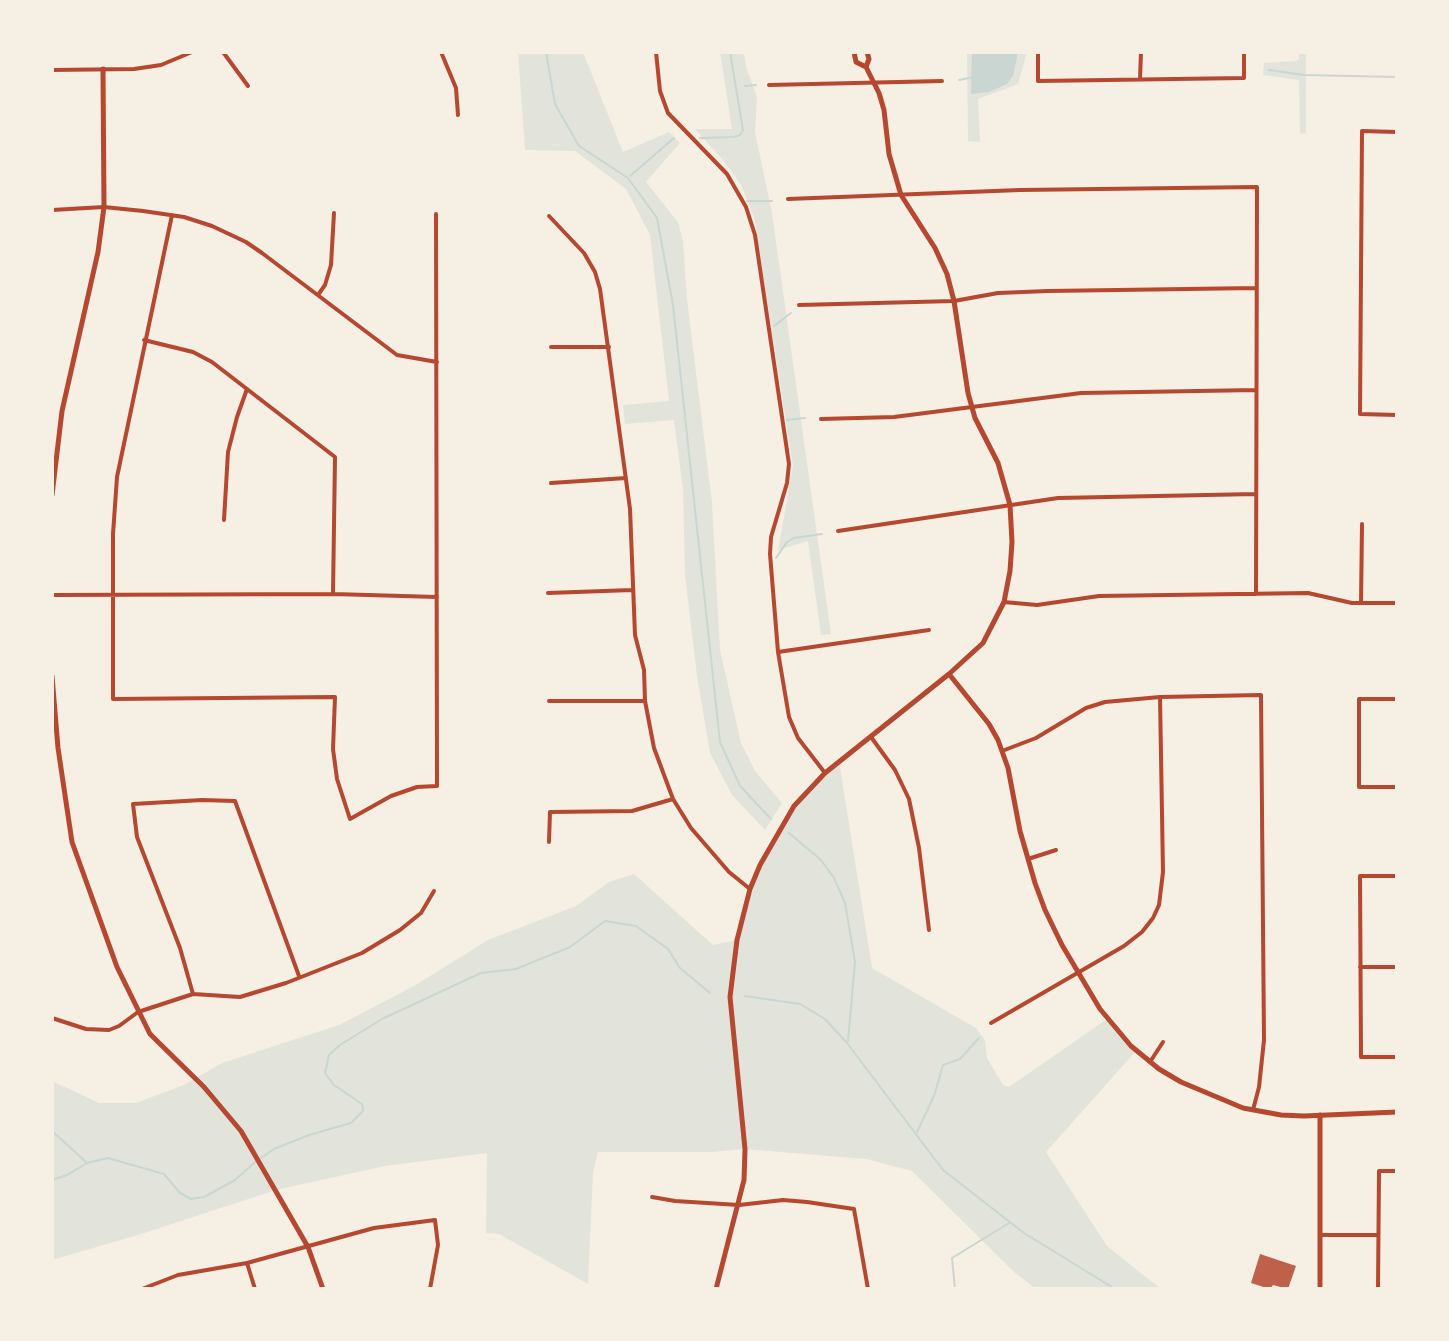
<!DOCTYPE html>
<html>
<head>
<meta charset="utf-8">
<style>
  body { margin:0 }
  #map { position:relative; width:1449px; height:1341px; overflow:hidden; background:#f6efe4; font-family:"Noto Sans",sans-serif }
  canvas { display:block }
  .frame { position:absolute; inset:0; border:54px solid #f6efe4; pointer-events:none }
</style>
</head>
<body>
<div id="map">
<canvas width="1449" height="1341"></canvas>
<div class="frame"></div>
</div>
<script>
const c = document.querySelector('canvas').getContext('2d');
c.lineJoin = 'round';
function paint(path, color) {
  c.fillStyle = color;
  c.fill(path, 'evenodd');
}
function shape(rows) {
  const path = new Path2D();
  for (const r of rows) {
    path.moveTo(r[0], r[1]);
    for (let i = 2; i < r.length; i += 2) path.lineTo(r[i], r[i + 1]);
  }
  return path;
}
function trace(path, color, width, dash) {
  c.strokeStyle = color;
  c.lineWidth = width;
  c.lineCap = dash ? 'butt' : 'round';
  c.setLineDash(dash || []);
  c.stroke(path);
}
paint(shape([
  [518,52,583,52,623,152,669,132,680,143,646,182,678,222,683,241,687,299,712,503,720,650,741,743,755,771,782,803,765,830,732,795,710,753,697,676,685,575,683,490,674,420,625,424,623,405,669,401,650,235,626,189,575,151,525,150],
  [720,52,744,52,746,67,757,97,755,132,772,213,831,634,821,635,808,541,778,550,793,466,754,217,741,185,723,160,695,129,732,129],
  [967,52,1027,52,1018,84,978,99,980,142,968,141],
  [1299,52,1306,52,1306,133,1300,134,1299,80,1263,75,1264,63,1295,61,1299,59],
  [839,761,872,968,976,1028,985,1040,987,1058,1003,1085,1009,1087,1107,1019,1136,1051,1046,1152,1107,1246,1161,1289,1036,1289,1014,1272,912,1171,866,1159,745,1149,711,1152,598,1152,593,1173,588,1284,499,1234,486,1233,487,1153,385,1166,276,1190,141,1234,52,1260,52,1081,99,1103,136,1103,184,1085,222,1063,339,1025,414,986,488,940,576,906,609,882,634,874,713,945,737,940,760,866,794,806]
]), '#e2e4dc');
paint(shape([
  [972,52,1018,52,1013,76,1007,84,989,92,971,94]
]), '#c9d6d2');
trace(shape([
  [546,52,555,104,579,146,628,178,657,218,673,305,720,742,740,786,771,819],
  [1269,70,1304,75,1397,77],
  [959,80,974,77],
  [745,86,756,85],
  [700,138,734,137,740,135,743,130,730,52],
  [630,176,674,138],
  [747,201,772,201],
  [774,326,791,313],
  [787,420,805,418],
  [776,558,787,542,794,538,822,534],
  [789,833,821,860,834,878,845,903,855,962,848,1041],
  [745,996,800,1004,825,1019,847,1043,943,1170,1024,1233,1115,1289],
  [52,1131,86,1162],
  [917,1132,934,1096,943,1065,960,1059,979,1038],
  [261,1158,274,1149,309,1135,351,1123,363,1111,362,1104,334,1085,325,1073,329,1055,340,1045,382,1019,481,973,516,969,570,947,605,921,636,926,668,949,680,968,710,993],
  [52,1180,67,1175,87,1163,108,1158,164,1174,180,1193,191,1199,204,1197,235,1180,255,1162],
  [955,1289,952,1258,1009,1223]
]), '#c9d6d2', 2);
paint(shape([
  [1260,1254,1296,1266,1288,1289,1273,1285,1270,1289,1251,1283]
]), '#bf614a');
trace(shape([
  [223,52,248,86],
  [441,52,456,88,458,115],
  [656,52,660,91,668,113,727,174,746,207,755,235,789,464,787,483,771,537,770,554,778,652,789,717,798,738,825,773],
  [1038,52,1038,81,1244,78,1244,52],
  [52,70,134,69,161,65,192,52],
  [1140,79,1141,52],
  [769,85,942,81],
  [1397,132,1362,131,1360,414,1397,415],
  [788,199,1020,190,1257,187,1256,594],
  [52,210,104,207,143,211,184,217,212,226,246,242,262,253,397,355,437,362],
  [172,215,117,477,113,534,113,699,335,697,333,749,337,779,350,819,391,796,417,787,437,786,436,214],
  [549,216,584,253,595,272,600,289,630,509,635,635,644,670,645,701,654,748,673,799,691,828,729,872,750,889],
  [318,295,325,285,331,265,334,213],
  [799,305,954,301,998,293,1048,291,1256,288],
  [144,340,193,352,212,362,335,457,333,594],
  [551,347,609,347],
  [821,419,894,417,1081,393,1256,390],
  [551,483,626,478],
  [224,520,228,452,237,417,247,389],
  [838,531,1058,498,1256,494],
  [548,593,632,590],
  [52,595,333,594,437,597],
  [1004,602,1037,605,1099,596,1308,593,1352,603,1397,603],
  [1361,603,1362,524],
  [778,652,929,630],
  [1397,699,1359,699,1359,787,1397,787],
  [549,701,645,701],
  [871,737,895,770,909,799,919,848,929,930],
  [1002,751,1036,738,1086,708,1105,702,1160,697,1261,695,1264,1040,1259,1087,1253,1110],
  [549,842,550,812,632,811,673,799],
  [1028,859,1056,850],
  [1397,876,1360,876,1361,1057,1397,1057],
  [1360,967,1397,967],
  [193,994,180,948,137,837,133,804,202,800,235,801,299,976],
  [52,1018,86,1029,109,1030,119,1026,138,1012,193,994,240,997,286,983,362,953,400,930,421,913,434,891],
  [991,1023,1124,946,1142,932,1153,918,1159,905,1163,872,1160,697],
  [1150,1062,1163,1042],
  [652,1197,675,1201,739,1205,783,1200,807,1202,854,1209,868,1289],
  [1320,1235,1378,1235],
  [247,1263,255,1289],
  [142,1289,178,1275,247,1263,374,1228,435,1220,438,1245,430,1289],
  [1378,1289,1379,1171,1397,1171]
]), '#b5482f', 4);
trace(shape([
  [866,67,869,59,867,52],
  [52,495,62,411,98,252,104,207,103,69],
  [949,674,989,724,998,740,1008,768,1020,831,1035,883,1045,910,1062,945,1100,1009,1131,1046,1159,1069,1181,1082,1243,1108,1281,1115,1304,1116,1397,1112],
  [52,676,58,748,72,842,117,967,150,1034,204,1087,241,1131,308,1247,323,1289],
  [716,1289,744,1180,745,1149,730,997,737,940,750,889,760,865,794,806,825,773,949,674,983,643,1004,602,1010,571,1012,542,1010,505,998,463,975,418,968,393,954,301,947,274,935,248,901,195,889,154,884,110,879,93,866,67,856,62,854,52],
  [1320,1289,1320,1115]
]), '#b5482f', 5);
</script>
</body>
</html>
